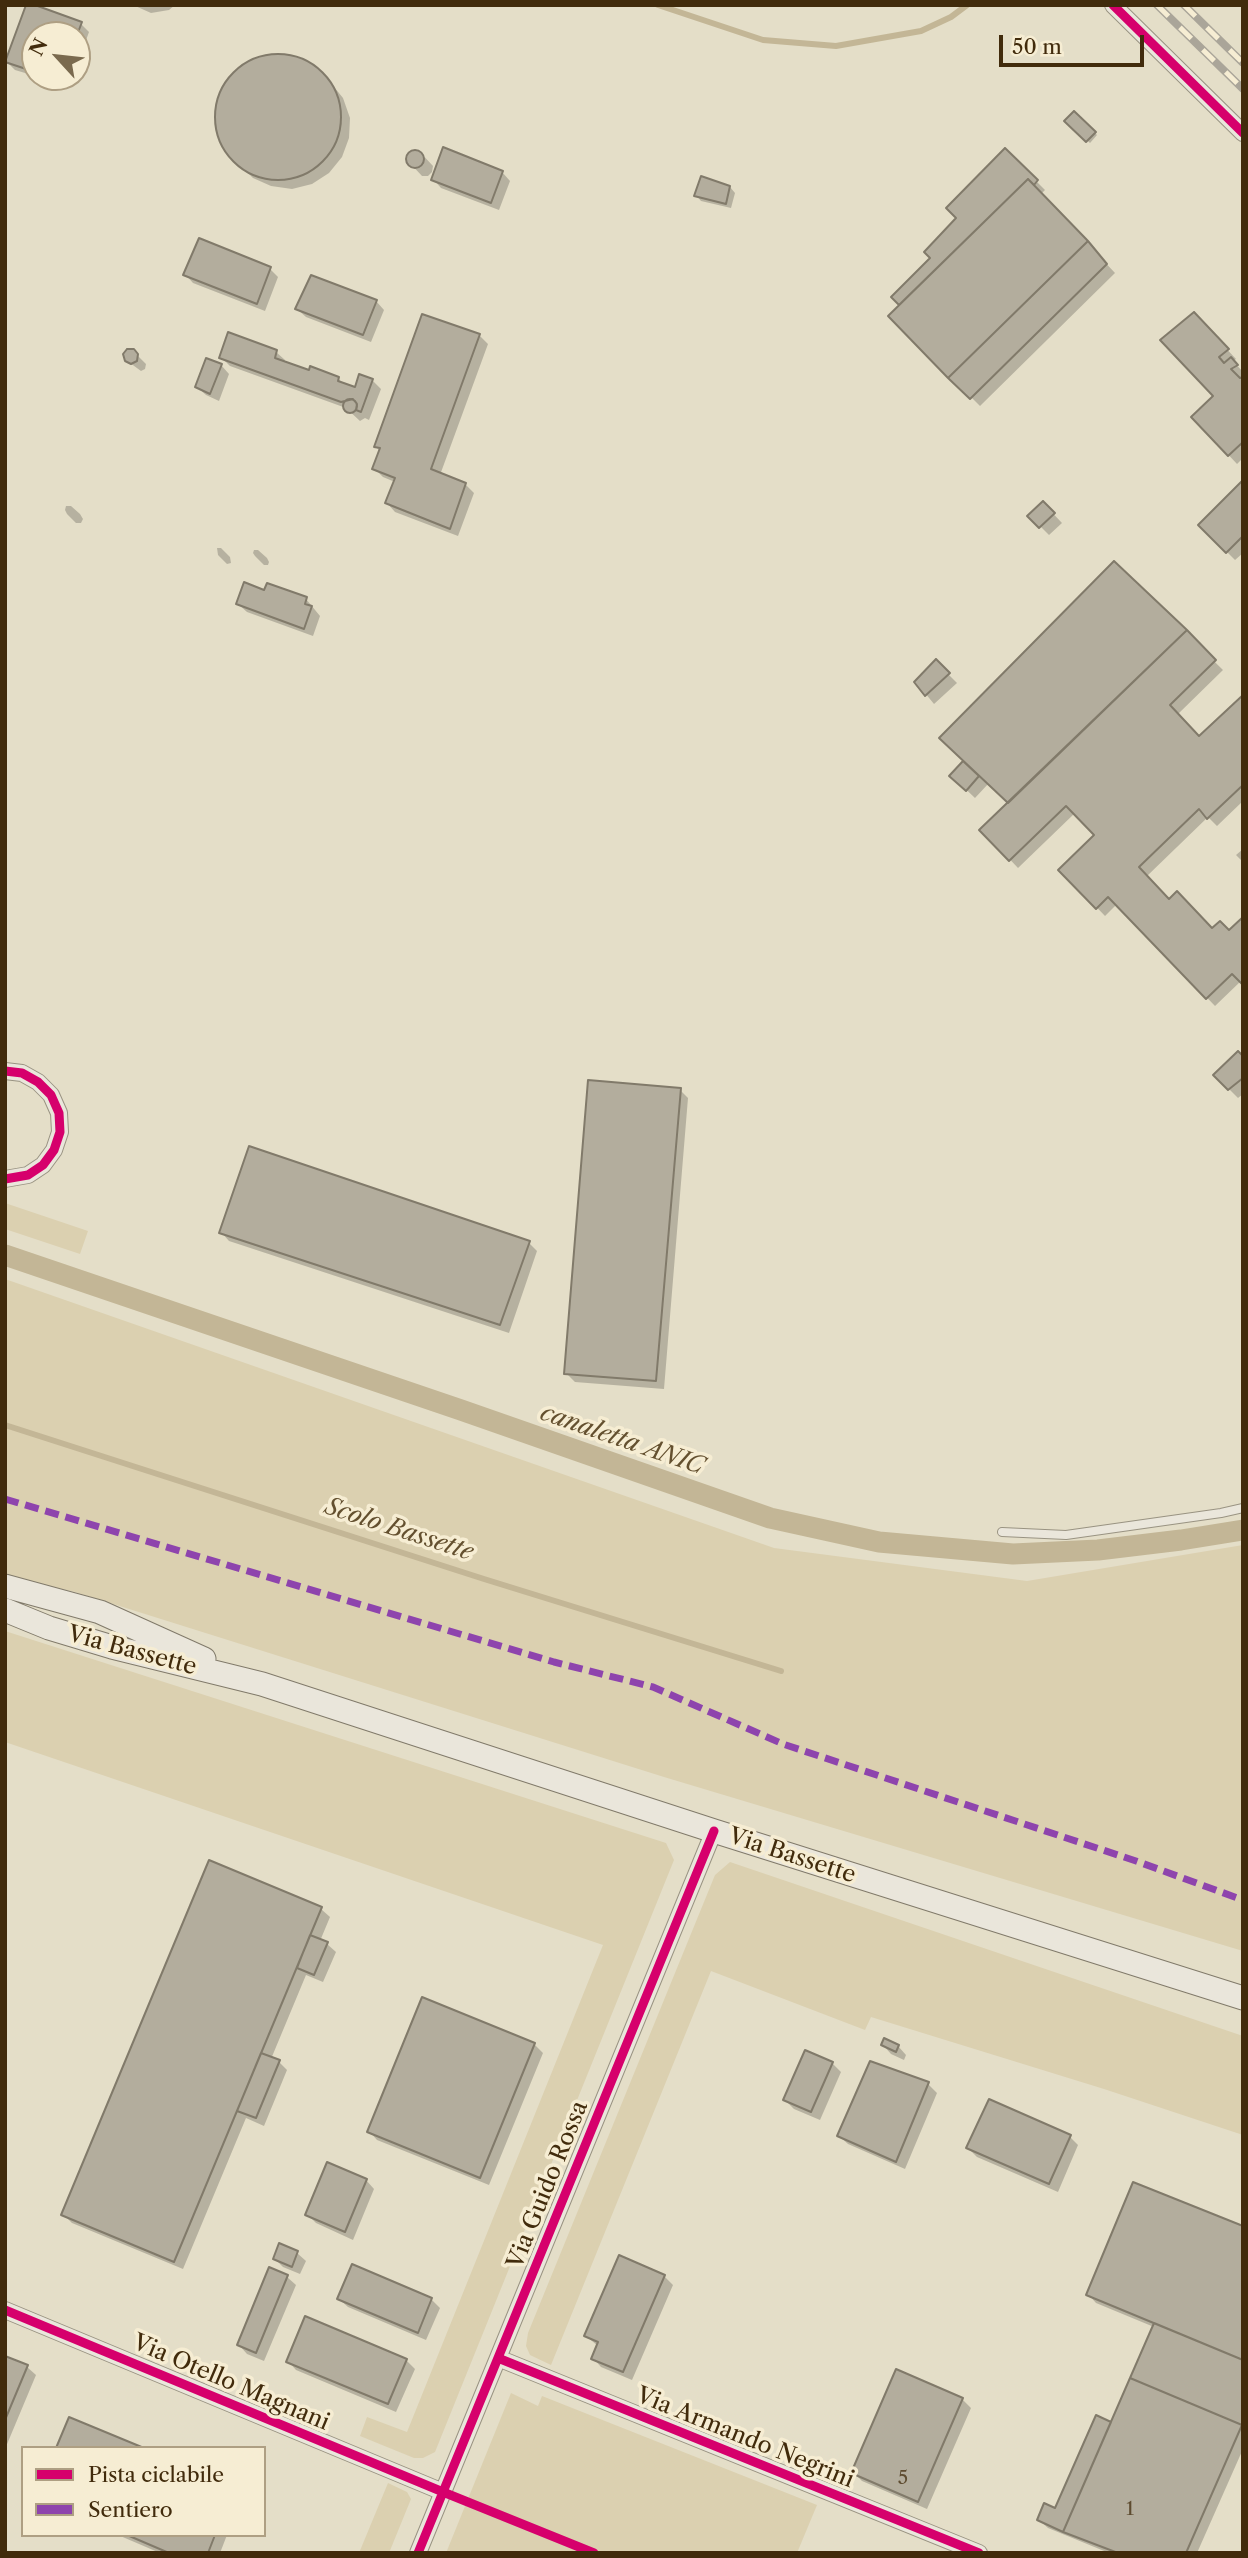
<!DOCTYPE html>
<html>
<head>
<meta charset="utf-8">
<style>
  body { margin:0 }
  #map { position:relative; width:1248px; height:2558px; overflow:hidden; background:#e4dec8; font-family:"Libre Caslon Text",serif }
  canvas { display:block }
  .frame { position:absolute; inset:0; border:7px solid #412b0c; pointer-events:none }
  .legend { position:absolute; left:21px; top:2446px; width:245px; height:91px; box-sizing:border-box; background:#f6edd3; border:2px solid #ae9f83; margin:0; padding:9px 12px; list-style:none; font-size:21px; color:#412b0c }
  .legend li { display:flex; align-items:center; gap:14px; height:35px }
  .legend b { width:35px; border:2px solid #ae9f83 }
  .north { position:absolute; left:21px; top:21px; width:70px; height:70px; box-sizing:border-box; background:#f6edd3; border:2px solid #ae9f83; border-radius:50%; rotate:297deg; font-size:19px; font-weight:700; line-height:28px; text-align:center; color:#412b0c }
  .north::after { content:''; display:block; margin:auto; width:24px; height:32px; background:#7a6a4e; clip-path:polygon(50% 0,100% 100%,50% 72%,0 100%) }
  .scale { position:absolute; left:999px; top:35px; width:145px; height:32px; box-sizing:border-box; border:4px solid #412b0c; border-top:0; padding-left:9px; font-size:21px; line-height:24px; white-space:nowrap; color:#412b0c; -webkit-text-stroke:5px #f6edd3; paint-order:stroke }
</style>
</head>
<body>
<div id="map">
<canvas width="1248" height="2558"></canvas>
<div class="frame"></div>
<ul class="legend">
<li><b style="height:9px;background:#d6006c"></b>Pista ciclabile</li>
<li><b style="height:9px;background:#8e44ad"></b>Sentiero</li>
</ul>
<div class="north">N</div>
<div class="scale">50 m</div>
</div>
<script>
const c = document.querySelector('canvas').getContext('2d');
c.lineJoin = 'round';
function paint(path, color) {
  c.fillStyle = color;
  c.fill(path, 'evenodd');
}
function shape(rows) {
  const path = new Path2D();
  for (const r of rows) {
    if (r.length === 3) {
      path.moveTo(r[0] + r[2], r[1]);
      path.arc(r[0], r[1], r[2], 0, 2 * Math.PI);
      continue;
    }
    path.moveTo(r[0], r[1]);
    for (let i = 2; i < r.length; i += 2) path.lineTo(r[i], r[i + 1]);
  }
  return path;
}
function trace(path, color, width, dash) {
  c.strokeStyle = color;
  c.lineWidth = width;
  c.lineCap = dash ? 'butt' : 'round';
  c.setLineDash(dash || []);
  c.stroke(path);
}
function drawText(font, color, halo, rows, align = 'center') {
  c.font = font + ' "Libre Caslon Text",serif';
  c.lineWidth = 7;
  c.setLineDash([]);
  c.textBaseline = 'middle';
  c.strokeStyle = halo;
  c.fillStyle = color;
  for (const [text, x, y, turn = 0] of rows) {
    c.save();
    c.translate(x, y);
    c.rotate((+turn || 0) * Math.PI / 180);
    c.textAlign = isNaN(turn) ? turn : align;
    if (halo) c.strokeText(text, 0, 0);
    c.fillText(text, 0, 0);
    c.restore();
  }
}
paint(shape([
  [5,1203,88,1231,80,1254,5,1229],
  [5,1279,774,1548,1027,1581,1243,1545,1243,1951,664,1777,75,1592,5,1576],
  [5,1631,666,1843,674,1860,435,2452,423,2458,414,2458,360,2436,367,2417,407,2432,603,1945,5,1742],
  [730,1862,1243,2036,1243,2135,1104,2089,871,2017,865,2030,711,1971,551,2365,530,2355,526,2346,528,2333,715,1875],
  [511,2393,538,2406,542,2396,817,2505,797,2553,446,2553],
  [388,2483,407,2492,411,2499,389,2553,359,2553]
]), '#dbd0b0');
paint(shape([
  [27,5,81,24,89,32,77,65,77,35,35,35,35,76,15,70,6,61],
  [175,5,169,10,151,13,133,5],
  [285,55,305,60,322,72,343,98,350,118,349,138,342,157,329,173,312,184,292,189,271,186,253,178,238,163,228,154,219,135,216,115,220,95,230,77,245,64,265,56],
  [37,77,73,77,69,87],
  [1074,113,1097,135,1090,143,1067,121],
  [1005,150,1045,190,1041,194,1115,273,980,406,890,316,901,305,894,297,932,258],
  [413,151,419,151,433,166,432,172,428,176,422,176,408,161,408,155],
  [502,172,510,181,499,210,441,188,433,179],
  [730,187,735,193,731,208,701,201,696,195],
  [270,269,278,277,265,311,193,283,185,274],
  [376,301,384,310,371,342,306,317,297,309],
  [1194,314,1236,359,1233,361,1243,372,1243,458,1237,464,1193,417,1215,396],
  [479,335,488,344,440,475,465,484,474,493,458,536,395,512,387,503,395,482,383,477,374,468,380,451,376,447],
  [133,351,146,364,145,369,141,371,126,360],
  [276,352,285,360,284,363,310,372,338,378,344,385,356,389,372,380,381,389,369,420,365,418,360,421,346,408,230,366,221,357],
  [221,365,229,374,219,401,206,395,197,387],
  [1243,482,1243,553,1235,560,1200,525],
  [1043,503,1062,523,1049,535,1030,516],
  [66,506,71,506,80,514,83,519,81,523,76,523,67,514,65,510],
  [217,548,221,548,230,557,231,563,227,564,218,555],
  [254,550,258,550,267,558,269,562,268,565,264,565,255,556,253,553],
  [1114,563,1223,670,1177,715,1199,738,1243,697,1243,801,1217,826,1208,817,1146,877,1169,901,1212,930,1229,933,1241,981,1215,1006,1117,904,1105,916,1061,870,1097,835,1075,813,1018,868,982,830,1010,803,989,783,975,798,952,776,966,761],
  [265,592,306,599,320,616,313,636,247,612,238,604],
  [936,662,957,683,934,704,916,682],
  [1243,849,1243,862,1236,855],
  [1243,1058,1243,1094,1238,1098,1215,1075],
  [680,1090,688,1098,664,1389,575,1382,566,1373],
  [221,1232,529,1243,537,1251,509,1333,229,1241],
  [321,1909,330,1917,320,1941,327,1944,336,1952,323,1982,306,1975,271,2059,279,2062,287,2070,264,2126,246,2118,183,2269,72,2223,63,2214],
  [534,2044,543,2053,489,2185,377,2140,369,2131],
  [883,2045,898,2046,906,2055,904,2060,891,2054],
  [832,2063,841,2072,820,2120,794,2109,785,2100],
  [928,2084,937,2093,905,2169,848,2144,839,2136],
  [1070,2137,1078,2145,1058,2192,977,2157,968,2148],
  [366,2180,374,2189,353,2240,316,2223,308,2215],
  [1243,2228,1243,2449,1197,2553,1109,2553,1048,2528,1039,2520,1056,2510,1112,2424,1154,2327,1096,2303,1088,2294],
  [297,2253,306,2261,300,2274,283,2267,275,2259],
  [664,2276,673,2285,632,2380,601,2367,593,2358,598,2346,586,2336],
  [287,2277,296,2285,264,2361,247,2354,239,2345],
  [339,2299,431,2299,440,2308,426,2340,348,2307],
  [5,2358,27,2367,36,2375,5,2449],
  [406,2360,415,2369,396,2412,296,2370,288,2361],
  [962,2399,971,2408,927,2509,862,2481,853,2472],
  [118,2535,227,2535,220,2553,160,2553]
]), '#0003');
trace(shape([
  [658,5,763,40,836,46,921,31,951,17,967,5],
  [5,1425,484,1579,781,1671]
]), '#c3b696', 6);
trace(shape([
  [5,1255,461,1410,770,1518,879,1542,1013,1554,1098,1550,1181,1540,1243,1530]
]), '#c3b696', 21);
const building = shape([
  [26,5,35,5,82,22,77,35,35,35,35,72,5,62,26,5],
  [278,117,63],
  [1074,111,1096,132,1086,142,1064,121,1074,111],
  [443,147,503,171,491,203,431,180,443,147],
  [1005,148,1038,180,1034,185,1028,179,899,305,891,297,930,258,924,252,956,218,946,208,1005,148],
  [415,159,9],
  [701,176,730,186,726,204,694,196,701,176],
  [1028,179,1088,241,948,378,888,316,1028,179],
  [199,238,271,267,257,304,183,275,199,238],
  [1088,241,1107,264,970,399,948,378,1088,241],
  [311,275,377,300,363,335,295,309,311,275],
  [1194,312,1229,349,1219,357,1224,363,1231,357,1238,365,1231,369,1240,378,1243,377,1243,442,1228,456,1191,417,1213,396,1160,340,1194,312],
  [422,314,480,334,431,469,466,483,450,529,385,503,395,478,372,469,380,448,374,447,422,314],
  [228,332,277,350,275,358,309,370,310,366,339,377,338,381,355,387,359,374,373,379,361,412,356,410,357,404,353,399,341,402,219,358,228,332],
  [127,349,134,349,138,354,137,361,131,364,125,361,123,354,127,349],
  [206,358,222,364,210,394,195,387,206,358],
  [350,406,7],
  [1243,480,1243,536,1226,553,1198,525,1243,480],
  [1043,501,1055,513,1039,528,1027,516,1043,501],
  [1114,561,1187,630,1008,803,939,738,1114,561],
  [244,582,264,590,267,583,307,597,305,604,312,606,304,629,236,604,244,582],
  [1187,630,1216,660,1170,705,1199,736,1243,695,1243,785,1207,819,1199,809,1139,867,1169,899,1177,891,1212,928,1220,921,1229,930,1243,917,1243,985,1232,974,1206,999,1108,897,1096,909,1058,870,1094,835,1066,806,1009,861,979,830,1187,630],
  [936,659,950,673,925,696,914,682,936,659],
  [963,761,979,776,966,791,949,776,963,761],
  [1238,1051,1243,1056,1243,1078,1228,1090,1213,1075,1238,1051],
  [588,1080,681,1088,656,1381,564,1374,588,1080],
  [249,1146,530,1241,500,1325,219,1233,249,1146],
  [209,1860,322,1907,174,2262,61,2215,209,1860],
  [310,1935,328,1942,314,1975,297,1968,310,1935],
  [422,1997,535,2043,480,2178,367,2132,422,1997],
  [884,2038,899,2045,896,2052,881,2045,884,2038],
  [805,2050,833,2062,811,2112,783,2100,805,2050],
  [261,2053,280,2060,256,2118,237,2111,261,2053],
  [870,2061,929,2082,896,2162,837,2136,870,2061],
  [989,2099,1071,2135,1049,2184,966,2148,989,2099],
  [327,2162,367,2179,345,2232,305,2215,327,2162],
  [1133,2182,1243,2226,1243,2360,1086,2295,1133,2182],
  [279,2243,298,2251,292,2267,273,2259,279,2243],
  [619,2255,665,2275,623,2372,591,2359,598,2342,584,2336,619,2255],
  [352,2264,432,2298,418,2333,337,2299,352,2264],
  [269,2267,288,2275,256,2353,237,2345,269,2267],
  [305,2316,407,2359,388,2404,286,2362,305,2316],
  [1154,2323,1243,2360,1242,2425,1130,2378,1154,2323],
  [5,2356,28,2365,5,2420,5,2356],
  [896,2369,963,2398,918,2502,851,2473,896,2369],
  [1130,2378,1242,2425,1186,2553,1118,2553,1063,2532,1130,2378],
  [1096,2415,1111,2422,1063,2532,1037,2520,1044,2503,1055,2508,1096,2415],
  [69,2417,144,2448,56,2448,69,2417],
  [127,2535,215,2535,208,2553,169,2553,127,2535]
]);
paint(building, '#b3ad9d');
trace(building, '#817a6a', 2);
const service = shape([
  [1002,1532,1066,1535,1221,1513,1243,1508]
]);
const minor = shape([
  [1113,5,1243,133],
  [5,1071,22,1073,38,1082,51,1095,59,1113,60,1132,54,1150,43,1165,28,1175,5,1179],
  [5,2310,443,2492],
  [498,2358,979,2553],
  [418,2553,714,1831]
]);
const secondary = shape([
  [5,1586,100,1612,204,1659],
  [5,1610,49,1628,112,1647,262,1684,714,1831,1243,1998]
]);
trace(service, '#999382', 10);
trace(minor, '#999382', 18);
trace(secondary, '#817a6a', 25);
trace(service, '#eae6db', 8);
trace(minor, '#eae6db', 16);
trace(secondary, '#eae6db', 23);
const rail = shape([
  [1157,5,1243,89],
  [1184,5,1243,63]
]);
trace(rail, '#aaa599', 8);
trace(rail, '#f6edd3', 5, [16]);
trace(shape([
  [5,1499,554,1662,653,1687,783,1744,1136,1861,1243,1900]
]), '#8e44ad', 7, [14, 7]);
trace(shape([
  [1113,5,1243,133],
  [5,1071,22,1073,38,1082,51,1095,59,1113,60,1132,54,1150,43,1165,28,1175,5,1179],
  [5,2310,443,2492,594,2553],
  [498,2358,979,2553],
  [418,2553,714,1831]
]), '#d6006c', 9);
drawText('19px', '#5e4c30', null, [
  ["5",903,2479],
  ["1",1130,2510]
]);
drawText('23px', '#412b0c', '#f6edd3', [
  ["Via Bassette",132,1651,15],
  ["Via Bassette",792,1856,18],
  ["Via Guido Rossa",548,2185,-68],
  ["Via Otello Magnani",231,2383,23],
  ["Via Armando Negrini",745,2438,22]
]);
drawText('italic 24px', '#64502f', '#f6edd3', [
  ["canaletta ANIC",622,1440,19],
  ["Scolo Bassette",399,1530,18]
]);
</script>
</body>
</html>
